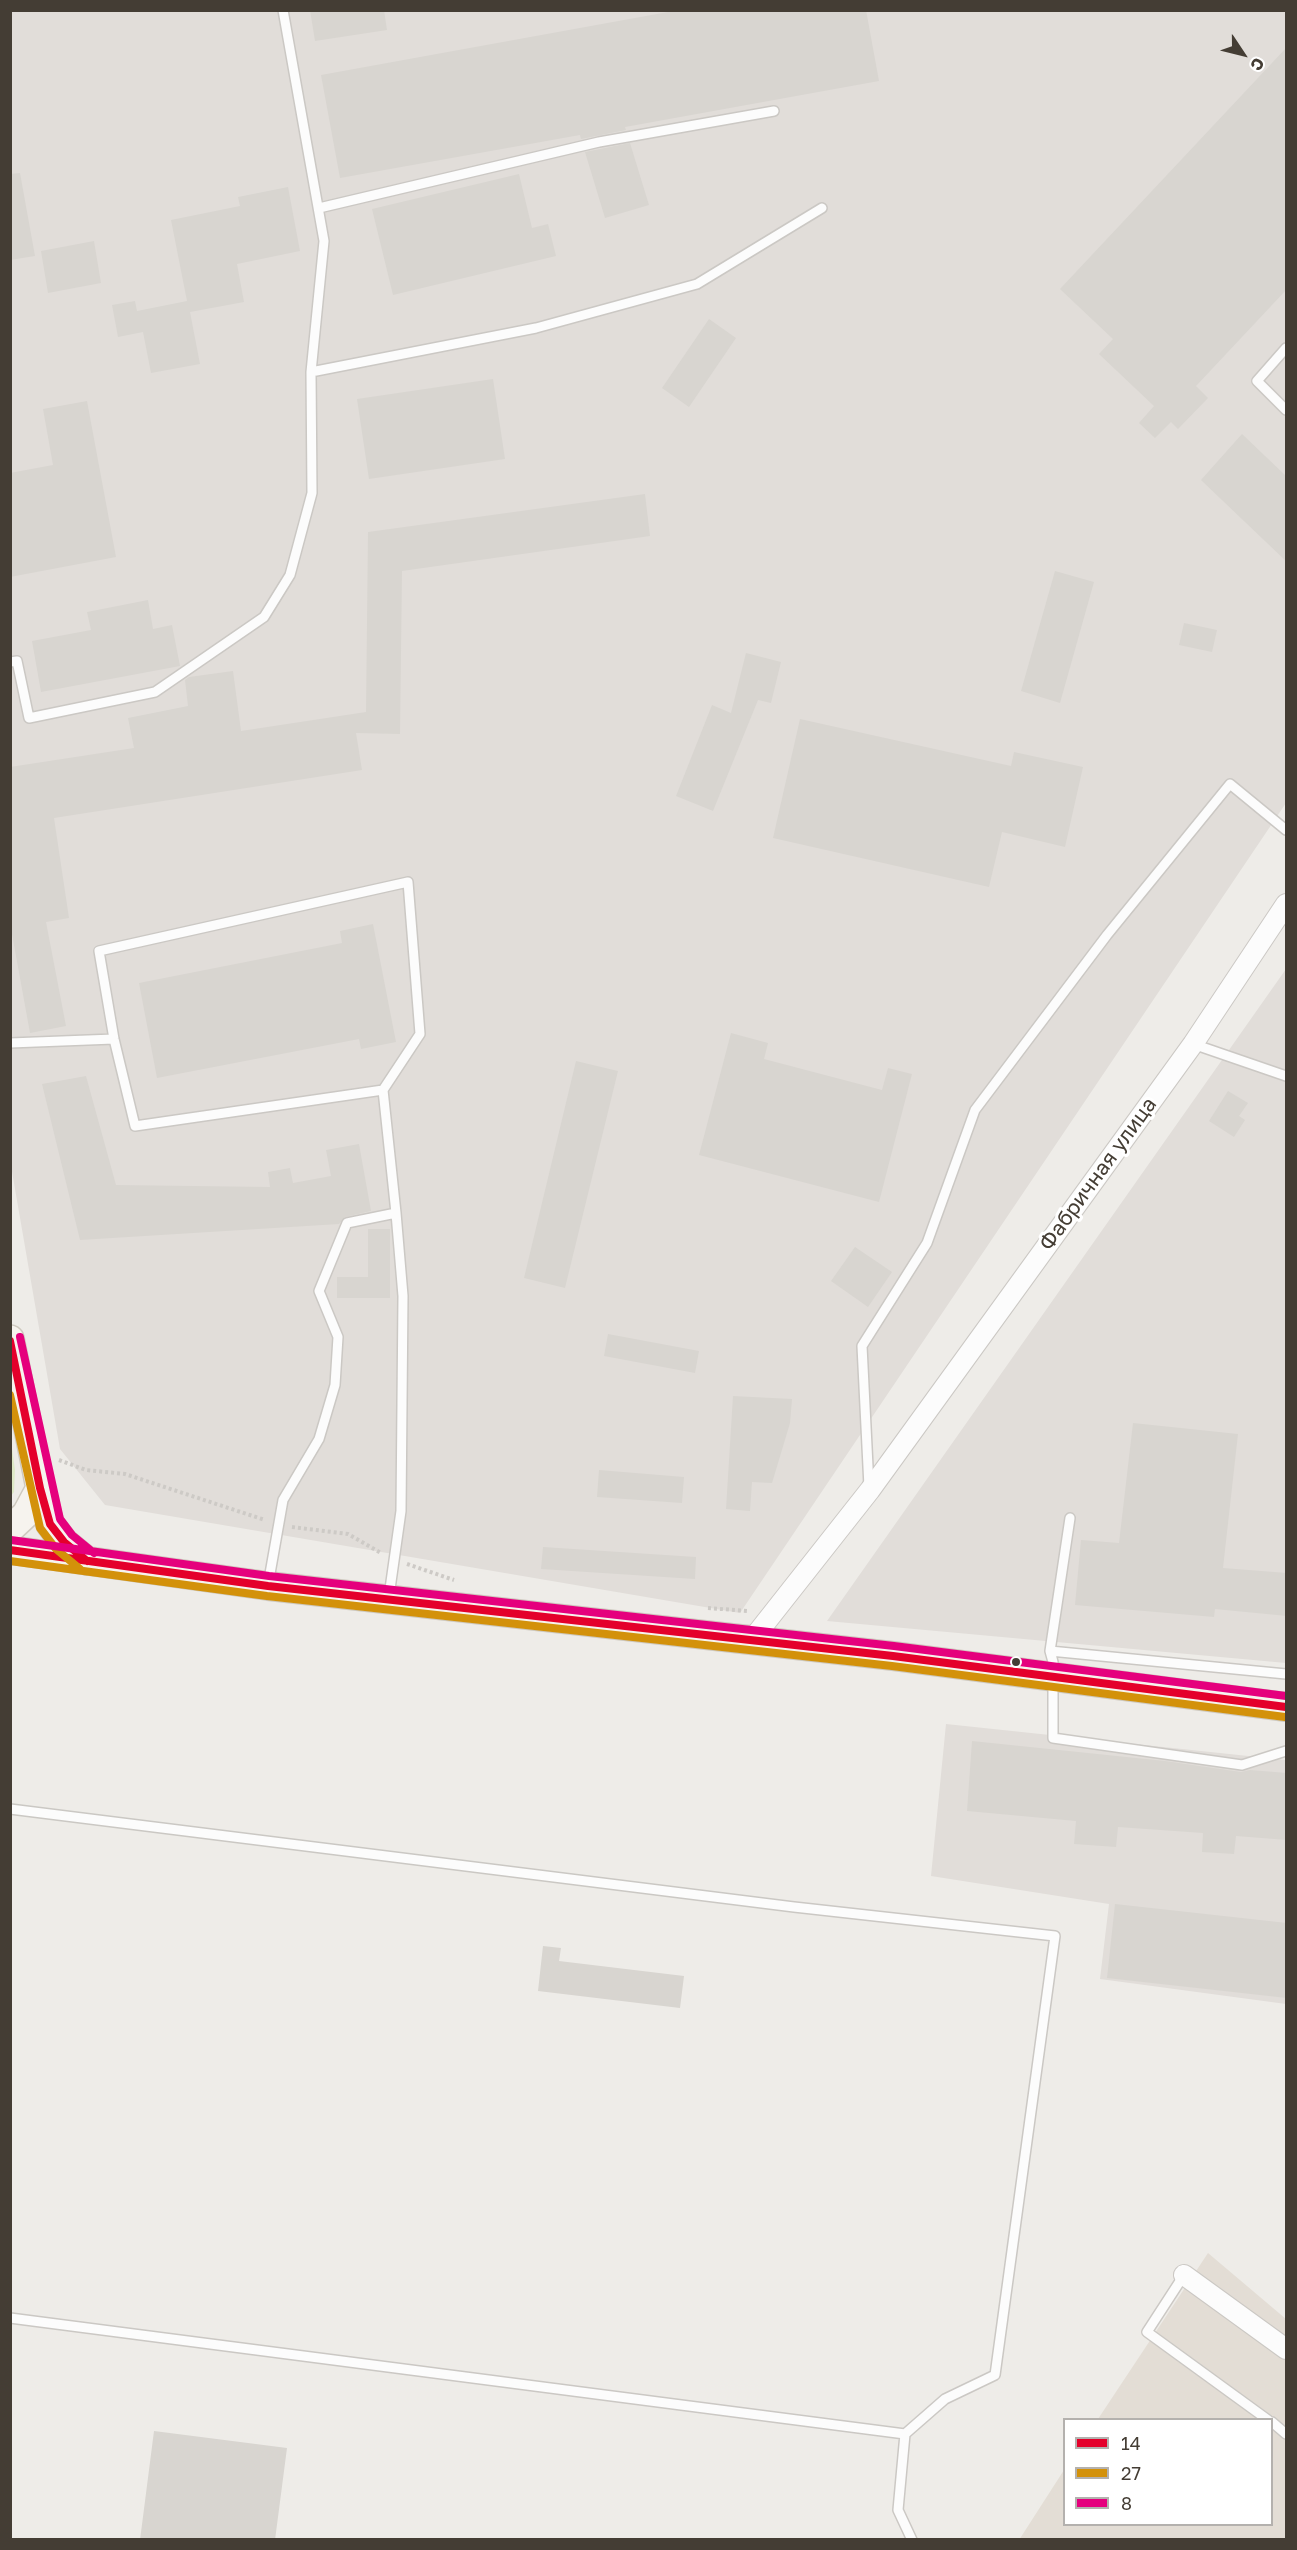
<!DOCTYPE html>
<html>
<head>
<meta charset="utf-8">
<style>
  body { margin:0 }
  #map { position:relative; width:1297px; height:2550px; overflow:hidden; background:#eeece8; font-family:"Golos Text",sans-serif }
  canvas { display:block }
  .frame { position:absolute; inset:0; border:12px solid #443d34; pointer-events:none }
  .legend { position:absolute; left:1063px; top:2418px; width:210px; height:108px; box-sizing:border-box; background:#fff; border:2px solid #b4b1ae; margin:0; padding:8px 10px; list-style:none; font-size:18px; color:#443d34 }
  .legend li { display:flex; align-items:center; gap:12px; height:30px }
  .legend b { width:30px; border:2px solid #b4b1ae }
  .north { position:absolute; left:1213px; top:24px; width:60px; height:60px; -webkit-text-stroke:4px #fff; paint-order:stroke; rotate:125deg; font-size:16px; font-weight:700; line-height:24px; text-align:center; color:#443d34 }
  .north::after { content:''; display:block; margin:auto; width:21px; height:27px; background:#443d34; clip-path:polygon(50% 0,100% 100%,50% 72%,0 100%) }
</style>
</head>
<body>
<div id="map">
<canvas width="1297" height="2550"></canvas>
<div class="frame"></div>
<ul class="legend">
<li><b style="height:8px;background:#e4002b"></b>14</li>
<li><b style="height:8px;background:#d3910a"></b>27</li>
<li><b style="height:8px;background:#e5007d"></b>8</li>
</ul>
<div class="north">С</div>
</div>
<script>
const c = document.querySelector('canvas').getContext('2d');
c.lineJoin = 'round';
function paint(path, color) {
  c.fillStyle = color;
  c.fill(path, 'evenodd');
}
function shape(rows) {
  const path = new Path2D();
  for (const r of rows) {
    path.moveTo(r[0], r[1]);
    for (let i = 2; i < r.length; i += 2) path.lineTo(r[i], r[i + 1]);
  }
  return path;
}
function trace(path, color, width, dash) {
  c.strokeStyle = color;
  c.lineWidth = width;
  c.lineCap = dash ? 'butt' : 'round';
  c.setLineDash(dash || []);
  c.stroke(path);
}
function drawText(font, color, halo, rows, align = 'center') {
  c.font = font + ' "Golos Text",sans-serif';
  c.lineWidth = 6;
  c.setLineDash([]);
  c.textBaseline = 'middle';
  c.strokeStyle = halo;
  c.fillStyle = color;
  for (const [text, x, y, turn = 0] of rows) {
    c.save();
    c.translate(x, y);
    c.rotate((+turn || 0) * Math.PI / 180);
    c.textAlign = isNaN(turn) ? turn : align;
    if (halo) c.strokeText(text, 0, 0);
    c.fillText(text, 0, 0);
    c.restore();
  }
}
paint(shape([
  [1208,2253,1286,2319,1286,2539,1019,2540,1064,2470,1064,2524,1272,2524,1272,2420,1098,2419]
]), '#e3ddd5');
paint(shape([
  [10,11,1286,11,1286,803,740,1613,105,1505,60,1449,10,1160],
  [1286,969,1286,1663,827,1621],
  [946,1724,1286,1760,1286,2004,1100,1979,1109,1904,931,1876]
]), '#e1ddd9');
paint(shape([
  [11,1441,15,1470,14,1492,11,1496]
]), '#dee9c7');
paint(shape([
  [310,10,384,10,387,30,315,41],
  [679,10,866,10,879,81,625,127,626,130,581,139,580,135,340,178,321,75],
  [1287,47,1287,289,1196,386,1208,398,1178,429,1171,422,1155,438,1139,423,1154,406,1099,354,1113,339,1060,289],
  [630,143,649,205,605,218,585,152],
  [20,173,35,256,10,260,10,174],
  [519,174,532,228,548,224,556,256,393,295,372,209],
  [288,187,300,251,237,264,244,302,190,312,200,364,151,373,143,332,118,337,112,305,135,301,137,311,187,301,171,220,240,206,238,197],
  [94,241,101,283,48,293,41,251],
  [709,319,736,338,689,407,662,388],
  [493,379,505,459,369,479,357,399],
  [87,401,116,557,10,577,10,473,53,465,43,409],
  [1242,434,1287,477,1287,562,1201,480],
  [645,494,650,536,402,571,400,734,356,733,362,770,54,818,69,918,46,922,66,1026,30,1033,10,923,10,767,134,748,128,718,188,706,185,680,189,677,233,671,241,731,366,712,368,532],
  [1055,571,1094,582,1060,703,1021,691],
  [148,600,153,629,172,625,180,666,41,692,32,641,91,630,87,612],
  [1184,623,1217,630,1212,652,1179,645],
  [746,653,781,662,771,703,758,700,713,811,676,796,712,705,731,713],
  [800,719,1011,766,1014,752,1083,767,1065,847,1002,832,989,887,773,838],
  [373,924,396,1042,361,1049,359,1039,157,1078,139,983,342,943,340,931],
  [731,1033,768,1043,764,1059,882,1090,888,1068,912,1074,879,1202,699,1155],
  [576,1061,618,1071,565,1288,524,1278],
  [86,1076,116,1185,270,1187,268,1172,290,1168,293,1183,331,1176,326,1150,359,1144,371,1211,345,1217,339,1224,80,1240,42,1084],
  [1228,1091,1248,1103,1239,1116,1245,1120,1234,1137,1209,1121],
  [368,1229,390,1229,390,1298,337,1298,337,1277,368,1277],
  [855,1247,892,1272,868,1307,831,1281],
  [608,1334,699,1351,695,1373,604,1356],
  [733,1396,792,1399,790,1423,772,1483,752,1482,750,1511,726,1509],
  [1133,1423,1238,1434,1223,1568,1287,1573,1287,1616,1215,1609,1214,1617,1075,1605,1081,1540,1119,1543],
  [599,1470,684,1477,682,1503,597,1497],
  [543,1547,696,1557,695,1579,541,1569],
  [972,1741,1165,1761,1241,1772,1250,1770,1287,1773,1287,1840,1236,1836,1234,1854,1202,1852,1203,1833,1118,1827,1116,1847,1074,1844,1076,1821,967,1811],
  [1115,1904,1287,1923,1287,1998,1107,1978],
  [543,1946,561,1948,559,1961,684,1976,680,2008,538,1991],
  [154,2431,287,2448,275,2540,140,2540]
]), '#d8d5d0');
const service = shape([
  [319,208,599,142,774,111],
  [1286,348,1257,381,1286,410],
  [311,372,536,328,697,284,822,208],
  [10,662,17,661,29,718,155,692,264,617,290,575,312,493,311,372,324,241,283,10],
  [408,882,420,1034,383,1090,135,1126,114,1039,99,951,408,882],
  [10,1043,114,1039],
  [1193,1044,1286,1076],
  [869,1487,862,1346,927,1243,975,1110,1107,935,1230,784,1286,830],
  [1070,1518,1050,1651,1053,1662,1053,1738,1242,1765,1286,1751],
  [268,1585,283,1500,319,1439,335,1385,338,1337,319,1291,347,1223,396,1213,383,1090],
  [389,1596,401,1511,403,1296,396,1213],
  [1050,1651,1286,1674],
  [10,1809,794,1907,1055,1936,995,2375,945,2399,905,2434],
  [1184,2275,1147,2332,1268,2420],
  [10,2318,905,2434,898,2510,912,2540],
  [1272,2422,1286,2434]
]);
const minor = shape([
  [751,1641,870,1490,1193,1044,1286,904],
  [1184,2275,1286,2349]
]);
const secondary = shape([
  [10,1339,40,1488,50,1524,64,1542,87,1561],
  [10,1529,26,1514,40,1488],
  [10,1550,268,1586,893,1656,1286,1707]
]);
trace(service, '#cbc8c4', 12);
trace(minor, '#cbc8c4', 22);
trace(secondary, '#cec9bf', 30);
trace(shape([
  [59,1460,86,1470,125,1474,265,1520],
  [292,1527,348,1534,381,1553],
  [407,1564,454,1580],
  [708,1608,748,1611]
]), '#cdcac6', 4, [3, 3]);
trace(service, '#fcfcfc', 9);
trace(minor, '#fcfcfc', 20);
trace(secondary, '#f6f3ee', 27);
trace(shape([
  [10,1341,40,1488,50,1524,64,1542,87,1561],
  [10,1550,268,1586,893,1656,1286,1707]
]), '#e4002b', 8);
trace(shape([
  [10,1395,40,1528,56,1549,80,1569],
  [10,1561,267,1596,892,1666,1285,1717]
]), '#d3910a', 8);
trace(shape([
  [20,1337,60,1519,72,1535,94,1553],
  [11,1540,269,1576,894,1646,1286,1696]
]), '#e5007d', 8);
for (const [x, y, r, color] of [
  [1016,1662,5,"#443d34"]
]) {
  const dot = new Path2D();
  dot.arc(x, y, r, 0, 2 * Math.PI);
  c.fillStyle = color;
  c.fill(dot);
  trace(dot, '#fff', 2);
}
drawText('21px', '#443d34', '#fff', [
  ["Фабричная улица",1098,1174,-54]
]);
</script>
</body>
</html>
